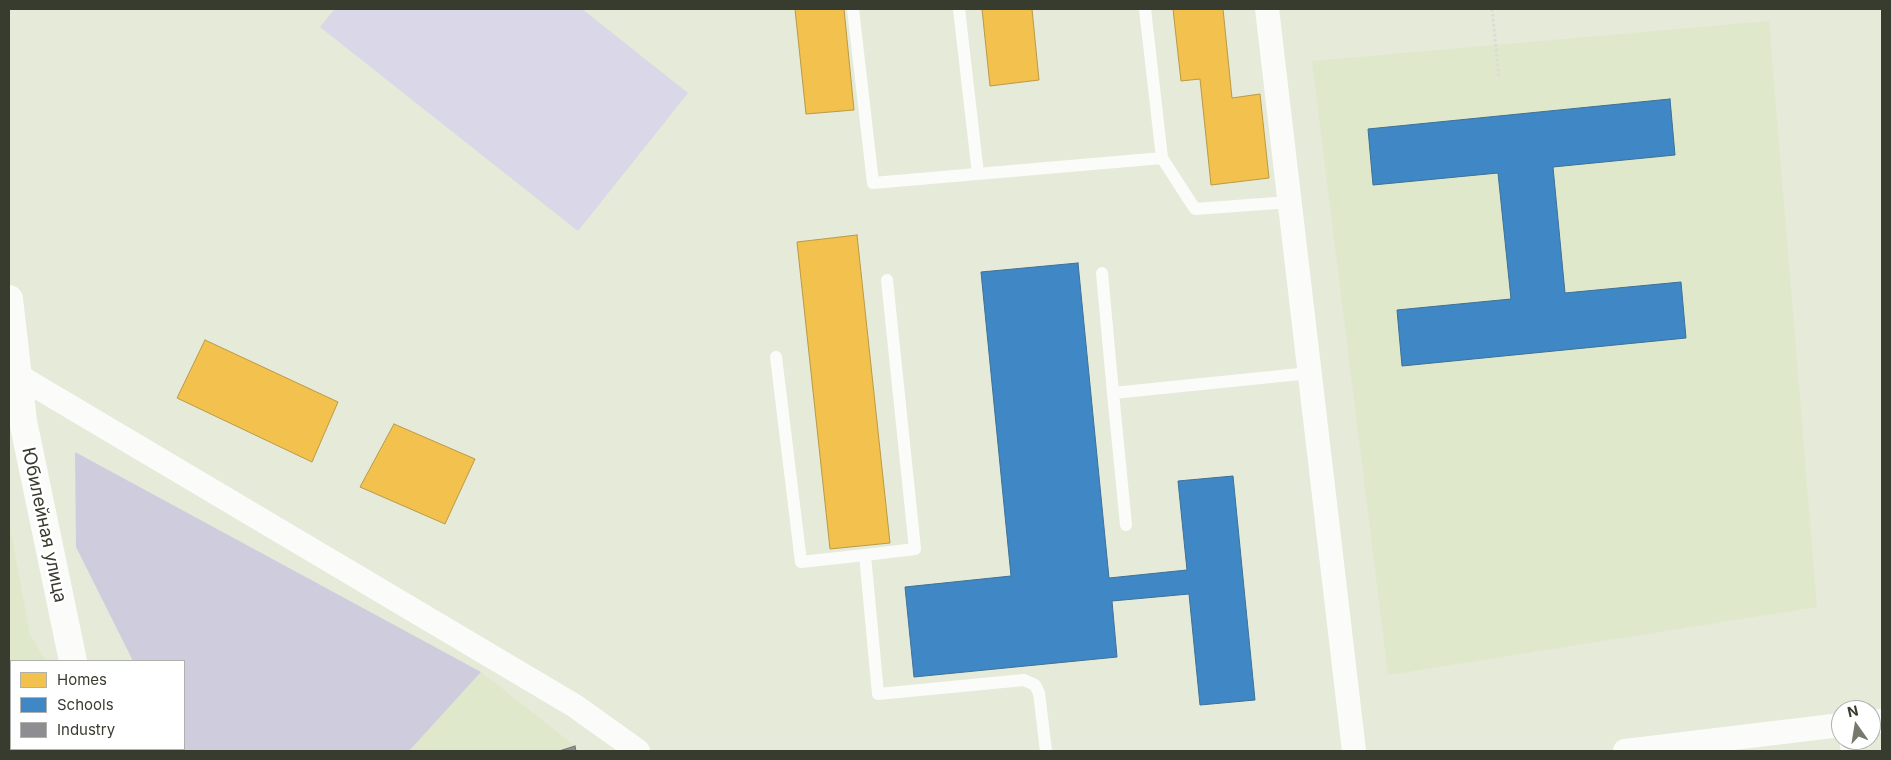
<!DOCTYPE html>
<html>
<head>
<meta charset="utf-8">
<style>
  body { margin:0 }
  #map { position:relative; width:1891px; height:760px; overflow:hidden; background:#e5ead9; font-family:Inter,sans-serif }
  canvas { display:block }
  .frame { position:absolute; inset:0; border:10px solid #383c2f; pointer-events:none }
  .legend { position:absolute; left:10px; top:660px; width:175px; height:90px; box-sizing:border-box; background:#fff; border:1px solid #afb1ac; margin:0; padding:6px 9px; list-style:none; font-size:15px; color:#383c2f }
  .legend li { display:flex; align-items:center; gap:10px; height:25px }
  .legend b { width:25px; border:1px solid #afb1ac }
  .north { position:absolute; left:1831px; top:700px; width:50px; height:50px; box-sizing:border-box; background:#fff; border:1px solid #afb1ac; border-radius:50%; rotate:347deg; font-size:14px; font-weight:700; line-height:20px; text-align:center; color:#383c2f }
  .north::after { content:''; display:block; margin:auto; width:18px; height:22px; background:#75796a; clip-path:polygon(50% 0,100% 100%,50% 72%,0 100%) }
</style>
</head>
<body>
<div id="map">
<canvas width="1891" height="760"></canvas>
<div class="frame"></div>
<ul class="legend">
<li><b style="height:14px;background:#f2c14e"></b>Homes</li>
<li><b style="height:14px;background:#3f88c5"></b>Schools</li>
<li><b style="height:14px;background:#8d8d92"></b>Industry</li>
</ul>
<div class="north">N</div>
</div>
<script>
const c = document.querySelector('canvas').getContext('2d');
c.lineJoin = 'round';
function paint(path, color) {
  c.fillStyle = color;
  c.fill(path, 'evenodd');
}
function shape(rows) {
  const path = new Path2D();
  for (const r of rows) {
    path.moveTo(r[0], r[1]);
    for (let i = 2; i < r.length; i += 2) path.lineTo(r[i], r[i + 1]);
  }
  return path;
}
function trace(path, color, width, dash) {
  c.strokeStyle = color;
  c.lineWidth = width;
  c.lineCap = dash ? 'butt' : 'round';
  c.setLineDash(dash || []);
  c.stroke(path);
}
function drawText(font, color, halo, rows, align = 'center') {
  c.font = font + ' Inter,sans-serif';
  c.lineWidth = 5;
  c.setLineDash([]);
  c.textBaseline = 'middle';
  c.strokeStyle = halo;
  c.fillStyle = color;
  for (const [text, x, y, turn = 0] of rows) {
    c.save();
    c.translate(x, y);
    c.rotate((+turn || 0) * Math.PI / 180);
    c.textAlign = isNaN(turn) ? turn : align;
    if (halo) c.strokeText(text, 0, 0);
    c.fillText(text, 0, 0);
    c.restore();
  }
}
paint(shape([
  [1769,21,1817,607,1388,675,1312,61],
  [9,522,30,635,46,661,11,661,11,749,98,749,100,751,9,751],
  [481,672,575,746,576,751,409,751]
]), '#e0e8cb');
paint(shape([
  [335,9,582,9,688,93,578,231,320,27]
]), '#d9d7e8');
paint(shape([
  [75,452,481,672,409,751,184,751,184,661,133,661,76,547]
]), '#cfccde');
const homes = shape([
  [795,9,844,9,854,110,806,114,795,9],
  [982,9,1032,9,1039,80,990,86,982,9],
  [1173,9,1223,9,1232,98,1260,94,1269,178,1211,185,1200,79,1181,81,1173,9],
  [857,235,890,543,830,549,797,242,857,235],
  [205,340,338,402,312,462,177,398,205,340],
  [394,424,475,459,445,524,360,487,394,424]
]);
paint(homes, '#f2c14e');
trace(homes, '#ba9945', 1);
const schools = shape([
  [1670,99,1675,155,1553,167,1565,293,1681,282,1686,338,1402,366,1397,310,1511,299,1498,173,1373,185,1368,129,1670,99],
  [1078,263,1109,578,1187,570,1178,481,1233,476,1255,700,1200,705,1189,594,1112,601,1117,657,914,677,905,587,1011,576,981,272,1078,263]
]);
paint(schools, '#3f88c5');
trace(schools, '#3d7198', 1);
const industry = shape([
  [575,746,576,751,559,751,575,746]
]);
paint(industry, '#8d8d92');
trace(industry, '#747574', 1);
trace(shape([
  [1492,9,1499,78]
]), '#dadcd6', 3, [2.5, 2.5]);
trace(shape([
  [853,9,873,183,1162,158,1145,9],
  [959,9,978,174],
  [1162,158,1195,209,1290,202],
  [1102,273,1113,393],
  [887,280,915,549,865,555,878,694,1024,680,1035,685,1039,693,1046,751],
  [776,357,801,562,865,555],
  [1126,525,1113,393,1310,373],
  [1845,740,1847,751]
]), '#fbfcf9', 12);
trace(shape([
  [1267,9,1354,751],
  [17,375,575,706,638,751],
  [1871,722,1882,721],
  [1625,751,1841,725]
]), '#fbfcf9', 24);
trace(shape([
  [9,299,23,421,73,661],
  [125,749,126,751]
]), '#fbfcf9', 28);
drawText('18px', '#383c2f', '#fff', [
  ["Юбилейная улица",44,525,78]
]);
</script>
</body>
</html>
